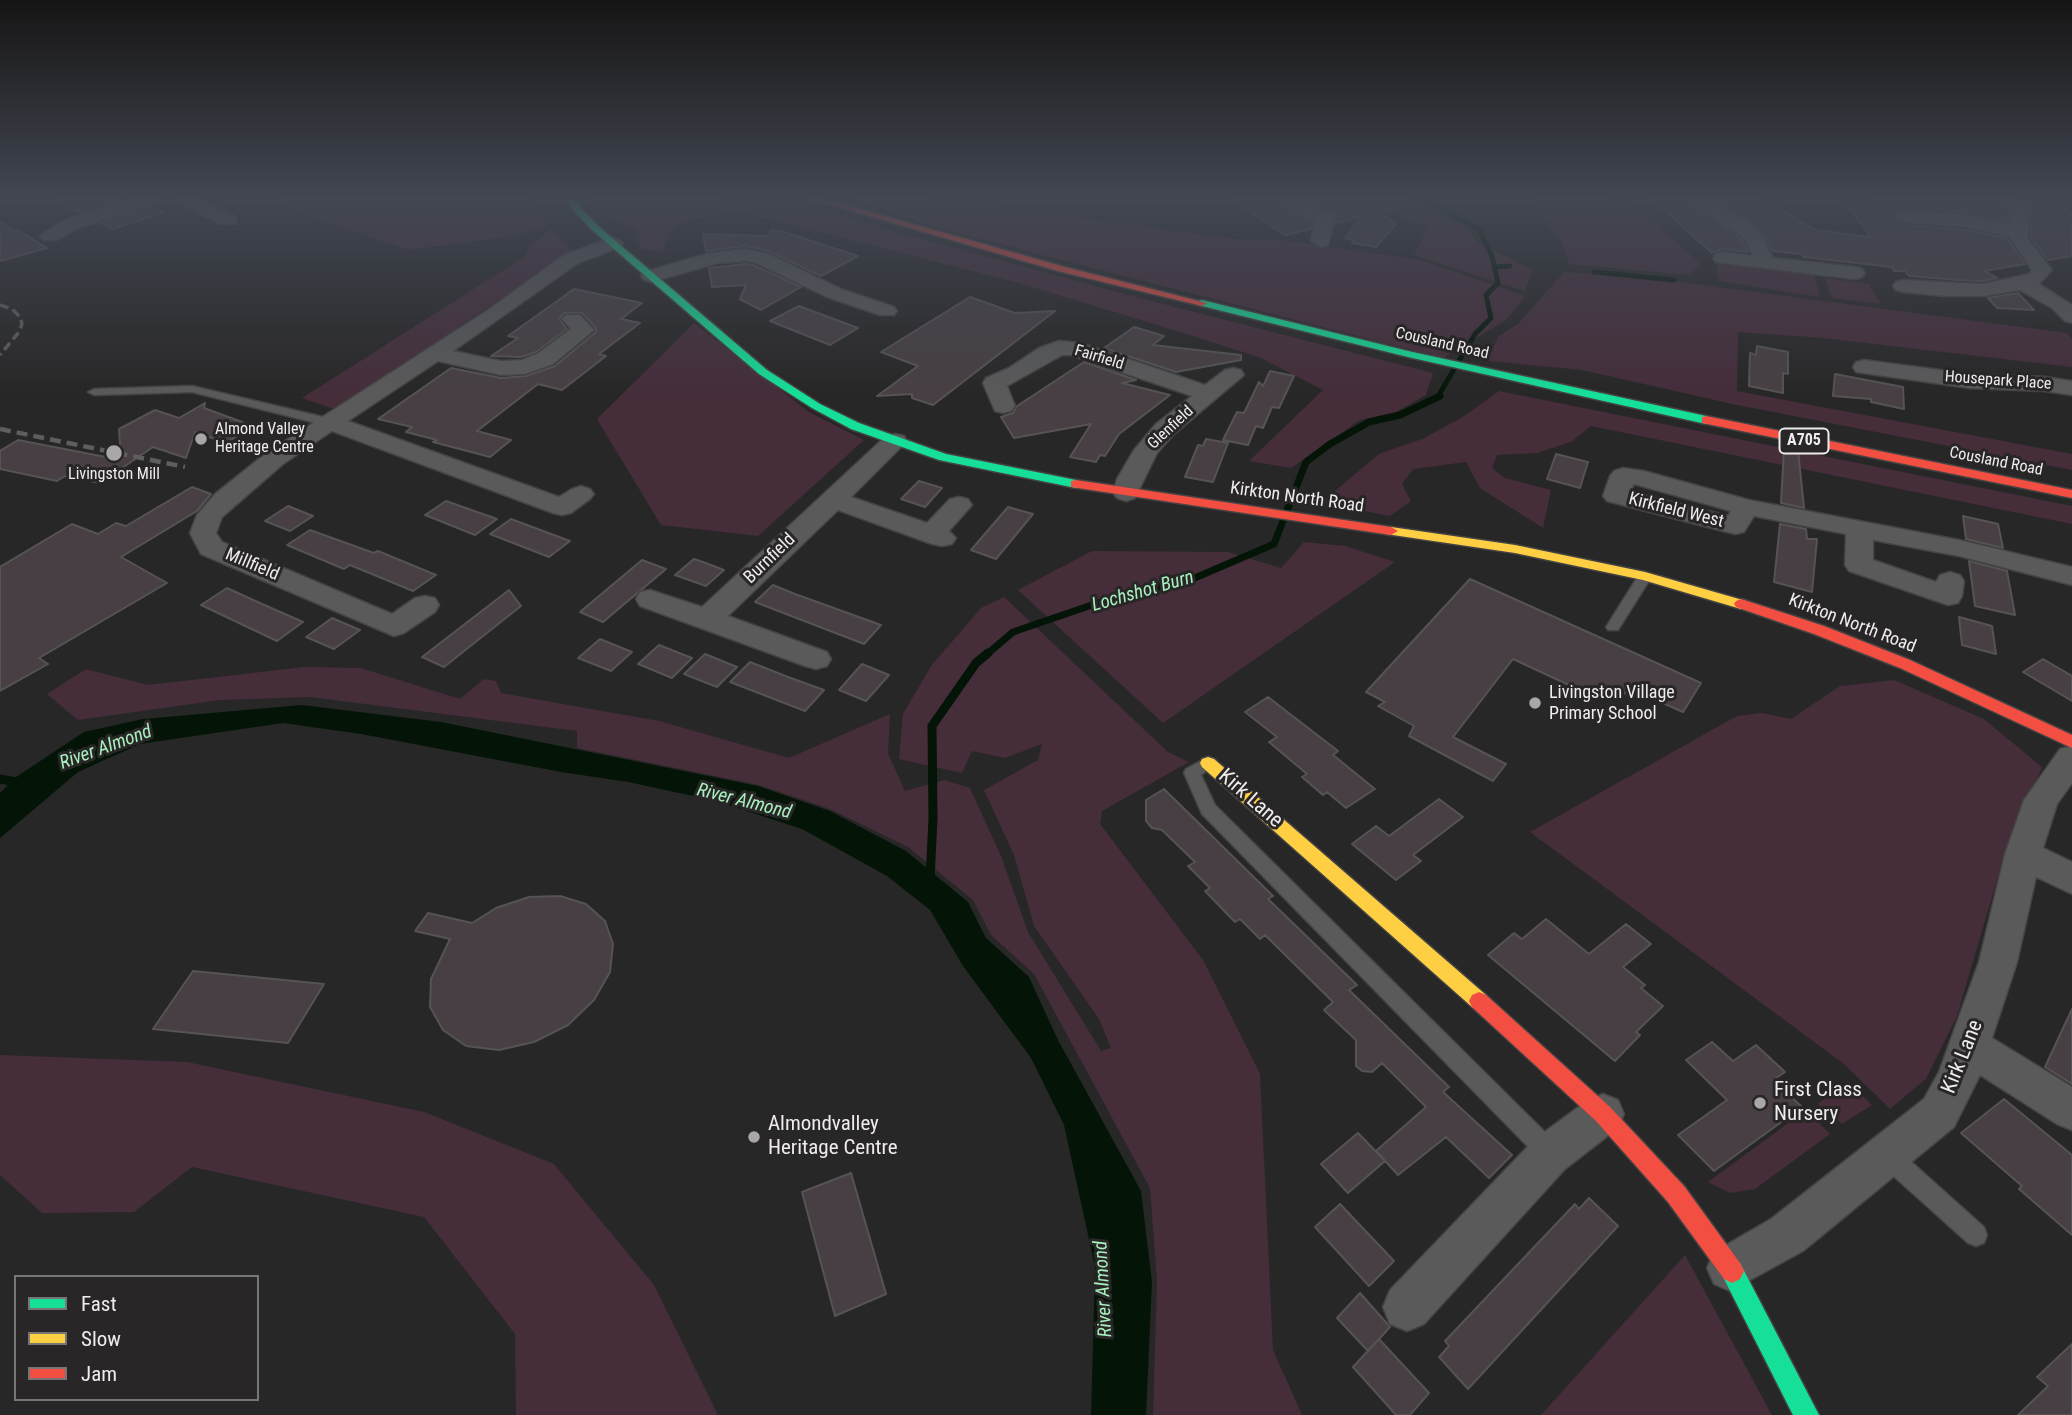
<!DOCTYPE html>
<html>
<head>
<meta charset="utf-8">
<style>
  body { margin:0 }
  #map { position:relative; width:2072px; height:1415px; overflow:hidden; background:#282727; font-family:"Roboto Condensed",sans-serif }
  canvas { display:block }
  .legend { position:absolute; left:14px; top:1275px; width:245px; height:126px; box-sizing:border-box; background:#292627; border:2px solid #787576; margin:0; padding:9px 12px; list-style:none; font-size:21px; color:#eeeced }
  .legend li { display:flex; align-items:center; gap:14px; height:35px }
  .legend b { width:35px; border:2px solid #787576 }
</style>
</head>
<body>
<div id="map">
<canvas width="2072" height="1415"></canvas>
<ul class="legend">
<li><b style="height:9px;background:#16e098"></b>Fast</li>
<li><b style="height:9px;background:#ffcf43"></b>Slow</li>
<li><b style="height:9px;background:#f24e42"></b>Jam</li>
</ul>
</div>
<script>
const c = document.querySelector('canvas').getContext('2d');
c.lineJoin = 'round';
function paint(path, color) {
  c.fillStyle = color;
  c.fill(path, 'evenodd');
}
function shape(rows) {
  const path = new Path2D();
  for (const r of rows) {
    path.moveTo(r[0], r[1]);
    for (let i = 2; i < r.length; i += 2) path.lineTo(r[i], r[i + 1]);
  }
  return path;
}
function trace(path, color, width, dash) {
  c.strokeStyle = color;
  c.lineWidth = width;
  c.lineCap = dash ? 'butt' : 'round';
  c.setLineDash(dash || []);
  c.stroke(path);
}
function drawText(font, color, halo, rows, align = 'center') {
  c.font = font + ' "Roboto Condensed",sans-serif';
  c.lineWidth = 6;
  c.setLineDash([]);
  c.textBaseline = 'middle';
  c.strokeStyle = halo;
  c.fillStyle = color;
  for (const [text, x, y, turn = 0] of rows) {
    c.save();
    c.translate(x, y);
    c.rotate((+turn || 0) * Math.PI / 180);
    c.textAlign = isNaN(turn) ? turn : align;
    if (halo) c.strokeText(text, 0, 0);
    c.fillText(text, 0, 0);
    c.restore();
  }
}
paint(shape([
  [275,198,528,198,547,226,522,235,408,250,295,211],
  [587,198,726,198,727,201,771,202,824,210,878,227,1128,295,1433,373,1426,395,1396,412,1360,420,1291,468,1249,461,1323,390,1261,358,1187,334,1019,283,737,211,682,222,670,231,662,252,641,249,634,228,601,216],
  [850,198,932,198,1244,240,1275,239,1421,260,1525,296,1506,320,1443,358,930,226],
  [1369,198,1409,198,1466,228,1477,242,1533,270,1525,291,1414,255,1428,227,1390,212],
  [1534,198,1613,198,1640,211,1701,264,1689,275,1569,264,1562,242,1535,208],
  [552,229,571,251,337,410,302,398,524,257,530,245],
  [1731,262,1814,275,1820,297,1719,281,1716,265,1731,266],
  [1564,272,1649,278,2067,333,2072,339,2072,367,1823,338,1738,332,1737,391,2072,454,2072,470,1737,405,1582,370,1488,361,1498,337,1519,323],
  [1825,278,1869,284,1881,304,1832,298],
  [694,323,809,412,864,440,758,536,661,525,597,419],
  [1499,391,2072,506,2072,524,1591,426,1571,442,1537,453,1497,455,1492,468,1505,478,1551,490,1543,528,1480,488,1466,462,1413,469,1402,484,1411,501,1390,516,1321,503,1379,454,1422,439,1463,417],
  [1304,542,1345,546,1395,562,1163,723,1018,590,1092,551,1228,552,1281,568],
  [1004,597,1168,752,1189,762,1102,811,1100,824,1203,960,1260,1074,1273,1350,1302,1415,1153,1415,1157,1280,1150,1188,1034,974,991,935,973,900,908,847,830,809,759,785,577,748,577,731,310,697,220,700,78,720,47,694,86,669,148,685,304,667,361,668,460,699,484,679,496,681,501,693,659,721,789,758,890,714,888,754,905,791,944,780,970,788,1001,856,1028,932,1101,1051,1111,1048,1099,1019,1034,926,1014,855,984,790,1038,760,1042,744,1005,758,972,751,962,773,899,759,903,714,931,666,981,608],
  [1894,680,1984,719,2042,767,1999,873,1957,1016,1926,1079,1890,1109,1844,1064,1530,832,1737,716,1762,713,1791,719,1840,686],
  [0,1055,187,1062,424,1112,554,1164,654,1285,718,1415,516,1415,515,1334,424,1217,192,1167,134,1212,42,1213,0,1175],
  [1848,1081,1872,1105,1842,1124,1818,1104],
  [1806,1110,1830,1134,1755,1189,1730,1193,1708,1182],
  [1685,1255,1772,1415,1541,1415]
]), '#452d3a');
paint(shape([
  [302,705,441,722,758,786,830,811,906,851,968,902,986,938,1029,977,1058,1040,1141,1191,1152,1282,1146,1415,1091,1415,1095,1267,1064,1125,1031,1058,963,966,930,910,887,876,802,829,716,801,628,782,561,772,361,734,283,723,140,744,78,772,0,838,0,793,16,777,84,732,143,719]
]), '#041508');
trace(shape([
  [1420,198,1478,228,1492,256,1498,283,1486,295,1491,318,1475,334,1437,398],
  [1495,267,1510,266],
  [1594,272,1674,280]
]), '#041508', 5);
trace(shape([
  [986,655,1013,632,1118,596,1190,580,1274,544,1306,462,1330,444,1369,422,1400,415,1440,396]
]), '#041508', 7);
trace(shape([
  [0,779,21,783],
  [930,880,933,818,932,726,976,663,988,653]
]), '#041508', 9);
const building = shape([
  [50,198,125,198,79,212,50,198],
  [1229,198,1277,198,1300,219,1313,222,1311,229,1285,235,1229,198],
  [1305,198,1402,198,1403,207,1380,212,1396,224,1376,247,1352,243,1354,240,1345,238,1362,216,1336,223,1335,212,1316,207,1305,198],
  [1643,198,1680,198,1742,240,1748,252,1723,249,1712,253,1665,211,1643,198],
  [1711,198,1760,198,1816,230,1871,237,1847,205,1874,207,1867,198,1997,199,2008,217,2008,222,1966,212,1902,207,1891,217,1902,225,1966,230,2007,238,2025,264,1984,271,1997,278,1983,281,1957,280,1909,276,1905,271,1894,271,1892,267,1803,257,1802,254,1772,251,1761,229,1711,198],
  [2022,200,2059,203,2072,214,2072,256,2048,260,2031,238,2032,216,2022,200],
  [153,207,164,212,113,229,101,223,153,207],
  [0,221,13,231,18,230,47,248,0,261,0,221],
  [771,230,784,232,858,256,821,276,766,250,745,246,706,251,703,234,767,236,771,230],
  [745,264,753,265,801,287,761,310,740,299,746,285,712,287,709,268,745,264],
  [574,289,642,303,621,319,640,323,599,354,606,356,562,390,538,384,477,431,511,440,490,457,433,442,437,440,406,432,412,427,378,419,451,368,501,378,526,376,555,366,596,332,596,328,582,313,564,313,559,319,567,329,536,352,521,357,491,356,518,338,508,336,574,289],
  [2018,293,2034,310,1997,308,1988,298,2018,293],
  [970,297,1015,313,1055,311,933,405,912,398,912,394,877,396,918,366,881,352,970,297],
  [799,306,858,328,830,345,770,321,799,306],
  [1134,327,1164,336,1153,345,1241,355,1241,360,1176,372,1104,348,1134,327],
  [1757,346,1788,352,1788,374,1783,373,1783,393,1749,386,1750,353,1756,355,1757,346],
  [1084,362,1136,380,1122,383,1170,395,1119,434,1105,456,1100,455,1096,462,1070,457,1091,424,1014,438,1001,417,1013,413,1017,406,1084,362],
  [1270,371,1294,376,1279,408,1272,407,1263,428,1256,426,1248,445,1223,440,1237,412,1244,413,1259,382,1263,386,1270,371],
  [1835,374,1903,387,1904,409,1871,402,1871,399,1833,396,1835,374],
  [205,403,204,408,253,426,226,443,195,432,186,458,153,447,100,483,65,476,57,481,0,469,0,451,18,440,121,460,119,429,155,410,179,418,205,403],
  [1206,439,1228,443,1213,482,1185,477,1198,445,1203,446,1206,439],
  [1784,448,1798,450,1804,508,1781,503,1784,448],
  [1556,454,1588,462,1580,488,1547,479,1556,454],
  [919,481,942,488,925,507,901,499,919,481],
  [192,487,211,494,197,511,121,557,167,583,39,658,48,664,0,691,0,567,72,524,98,534,116,523,126,526,192,487],
  [446,501,497,519,475,535,425,515,446,501],
  [288,506,313,516,290,531,265,521,288,506],
  [1008,507,1033,514,996,559,971,550,1008,507],
  [1963,516,1998,524,2003,548,1966,539,1963,516],
  [511,519,570,541,549,557,490,534,511,519],
  [1780,524,1806,529,1807,539,1817,539,1812,592,1774,582,1780,524],
  [310,530,374,553,378,551,436,575,413,591,350,565,344,569,287,545,310,530],
  [694,559,703,562,724,570,706,586,675,575,694,559],
  [642,560,666,569,603,622,580,612,642,560],
  [1969,561,2007,571,2015,615,1975,606,1969,561],
  [1470,579,1701,683,1683,712,1640,693,1588,694,1513,659,1453,737,1506,764,1493,781,1409,736,1414,726,1378,706,1385,702,1366,692,1470,579],
  [773,585,795,594,881,625,864,644,755,602,773,585],
  [227,588,262,604,303,622,277,641,201,605,227,588],
  [509,590,521,606,444,667,422,657,509,590],
  [1959,617,1992,626,1996,654,1962,645,1959,617],
  [332,618,360,630,334,649,306,637,332,618],
  [600,639,632,652,611,671,578,658,600,639],
  [659,645,692,658,672,678,638,664,659,645],
  [705,654,737,667,717,687,684,674,705,654],
  [2043,659,2072,676,2072,701,2023,672,2043,659],
  [750,662,788,677,824,690,805,711,730,682,750,662],
  [862,664,889,675,866,701,839,690,862,664],
  [1268,697,1338,751,1333,755,1375,789,1346,808,1327,792,1323,795,1302,777,1307,774,1269,742,1277,737,1245,712,1268,697],
  [1164,789,1273,896,1268,899,1357,985,1349,990,1449,1087,1443,1092,1512,1155,1489,1178,1446,1137,1398,1175,1376,1151,1426,1107,1382,1063,1372,1072,1362,1071,1356,1066,1356,1040,1324,1010,1333,1002,1265,935,1260,939,1240,919,1235,922,1205,891,1210,888,1188,866,1195,862,1162,830,1152,828,1146,821,1146,800,1164,789],
  [1439,799,1463,817,1413,855,1421,861,1396,880,1352,844,1376,826,1389,836,1439,799],
  [560,896,586,904,605,921,613,944,610,972,594,1000,568,1025,534,1042,499,1050,466,1046,443,1030,430,1007,431,979,450,939,415,931,428,913,472,923,496,908,529,897,560,896],
  [1546,919,1589,954,1626,924,1651,944,1623,967,1645,985,1641,988,1663,1006,1636,1032,1640,1035,1615,1061,1488,955,1514,933,1522,939,1546,919],
  [193,971,324,984,288,1043,153,1029,193,971],
  [2072,1009,2072,1084,2045,1067,2072,1009],
  [1712,1042,1733,1061,1756,1045,1785,1072,1773,1080,1802,1107,1714,1171,1678,1135,1727,1100,1686,1060,1712,1042],
  [2004,1099,2072,1155,2072,1235,2019,1189,2022,1186,1961,1133,2004,1099],
  [1358,1133,1385,1161,1348,1193,1321,1164,1358,1133],
  [851,1173,886,1294,835,1316,802,1192,851,1173],
  [1589,1198,1618,1226,1468,1389,1439,1357,1449,1346,1445,1341,1575,1204,1579,1209,1589,1198],
  [1340,1204,1394,1261,1369,1286,1315,1227,1340,1204],
  [1360,1293,1390,1327,1368,1351,1337,1318,1360,1293],
  [1379,1339,1429,1393,1410,1415,1396,1415,1353,1367,1379,1339],
  [2072,1344,2072,1415,2018,1415,2048,1386,2037,1377,2072,1344]
]);
paint(building, '#473f43');
trace(building, '#555354', 2);
const lane = shape([
  [192,386,336,420,338,423,332,427,192,392,94,395,88,392,94,389,192,386],
  [1645,572,1652,576,1618,630,1608,630,1606,627,1608,624,1640,573,1645,572],
  [1208,757,1214,759,1216,763,1201,775,1215,805,1557,1144,1560,1152,1557,1160,1549,1163,1541,1160,1202,814,1184,773,1186,769,1208,757],
  [1888,1145,1896,1148,1984,1227,1987,1235,1984,1243,1976,1246,1968,1243,1880,1164,1877,1156,1880,1148,1888,1145]
]);
const street = shape([
  [134,198,162,198,159,202,78,228,57,240,43,240,40,236,64,220,134,198],
  [172,198,196,198,235,216,237,220,235,224,221,224,175,202,172,198],
  [1280,198,1301,198,1315,209,1333,213,1335,217,1328,245,1321,247,1311,241,1316,220,1302,217,1280,198],
  [1683,198,1705,198,1745,220,1759,231,1773,258,1855,267,1862,269,1865,273,1862,277,1855,279,1716,262,1713,258,1716,254,1723,252,1753,256,1744,238,1683,198],
  [1999,198,2017,198,2029,216,2028,239,2052,270,2039,284,2072,305,2072,323,2065,321,2052,308,2020,290,1983,296,1945,296,1903,292,1896,290,1893,286,1896,282,1903,280,1983,284,2029,274,2032,270,2009,236,1966,227,1902,222,1893,216,1902,210,1966,215,2010,225,2011,216,1999,198],
  [613,237,623,243,620,247,578,263,453,351,501,361,522,360,537,354,571,329,562,319,566,315,580,315,594,330,553,364,525,374,501,375,438,361,348,421,559,497,572,489,581,486,590,489,594,494,590,499,571,513,562,515,553,513,332,431,283,464,222,517,216,533,222,542,392,614,415,598,425,596,435,598,439,605,435,612,404,633,394,636,201,554,190,533,197,515,215,494,265,454,488,310,564,255,613,237],
  [745,249,766,253,841,289,894,307,897,311,894,315,880,315,827,297,754,262,745,261,718,263,651,282,644,280,641,276,644,272,710,253,745,249],
  [1059,341,1081,343,1205,385,1225,370,1233,368,1241,370,1244,375,1174,434,1157,453,1135,498,1126,501,1117,498,1113,493,1117,479,1134,450,1156,424,1192,396,1071,355,1062,355,1007,386,1015,406,1011,411,1003,413,995,411,983,383,986,378,1009,368,1039,348,1059,341],
  [1864,360,1970,374,2045,377,2072,381,2072,395,2045,391,1970,388,1856,372,1853,367,1856,362,1864,360],
  [895,434,904,436,907,441,851,497,927,523,950,499,959,497,968,499,972,505,949,531,956,538,952,544,942,546,932,544,838,510,728,616,827,652,831,659,827,666,816,669,805,666,640,606,636,599,640,592,650,590,702,607,886,436,895,434],
  [1623,468,1644,471,1749,500,1959,540,2072,567,2072,585,1959,556,1873,540,1873,560,1936,582,1940,575,1950,572,1960,575,1964,581,1962,596,1958,603,1948,605,1849,571,1845,565,1846,534,1754,516,1744,532,1735,534,1607,501,1603,496,1610,476,1614,471,1623,468],
  [1634,484,1731,511,1728,516,1630,492,1634,484],
  [2072,746,2072,783,2057,804,2043,848,2072,862,2072,894,2036,877,2017,962,1992,1038,2072,1087,2072,1130,2057,1124,1980,1075,1954,1127,1803,1251,1730,1291,1714,1284,1707,1268,1714,1252,1771,1219,1924,1099,1939,1072,1979,962,2005,854,2024,800,2060,749,2072,746],
  [1603,1094,1618,1100,1624,1114,1618,1128,1565,1169,1424,1324,1407,1331,1390,1324,1383,1307,1390,1290,1535,1139,1588,1100,1603,1094]
]);
const fast = shape([
  [568,198,577,198,579,206,598,226,767,370,820,404,859,423,946,454,1076,480,1082,484,1076,488,939,460,851,429,812,408,759,374,592,230,572,209,568,198],
  [1202,300,1408,351,1706,416,1712,420,1706,424,1408,357,1198,305,1198,301,1202,300],
  [1732,1259,1740,1263,1819,1415,1793,1415,1720,1271,1724,1263,1732,1259]
]);
const slow = shape([
  [1391,527,1515,545,1645,572,1746,601,1748,604,1741,609,1643,580,1515,553,1386,534,1384,531,1391,527],
  [1208,757,1214,759,1486,995,1489,1001,1486,1007,1479,1010,1472,1007,1202,767,1200,763,1202,759,1208,757]
]);
const jam = shape([
  [807,198,821,198,1065,267,1207,303,1202,306,1058,271,807,198],
  [1706,416,2072,490,2072,498,1702,423,1702,417,1706,416],
  [1076,480,1391,527,1398,531,1391,535,1071,487,1071,481,1076,480],
  [1741,599,1824,626,1910,660,2072,735,2072,748,1900,668,1814,634,1736,607,1734,604,1736,601,1741,599],
  [1479,992,1486,995,1610,1107,1684,1186,1740,1263,1744,1271,1740,1279,1732,1283,1724,1279,1668,1202,1596,1121,1472,1007,1469,1001,1472,995,1479,992]
]);
trace(lane, '#444343', 3);
trace(street, '#444343', 3);
trace(fast, '#444343', 3);
trace(slow, '#444343', 3);
trace(jam, '#444343', 3);
paint(lane, '#5a5a5a');
paint(street, '#5a5a5a');
paint(fast, '#16e098');
paint(slow, '#ffcf43');
paint(jam, '#f24e42');
trace(shape([
  [0,305,12,309,20,317,22,324,19,332,0,355]
]), '#5e5e5e', 3.5, [9, 4.5]);
trace(shape([
  [0,429,185,467]
]), '#5e5e5e', 4.5, [11, 6]);
const sky = c.createLinearGradient(0, 0, 0, 396);
sky.addColorStop(0, '#161515');
sky.addColorStop(0.5, '#424752');
sky.addColorStop(1, '#42475200');
c.fillStyle = sky;
c.fillRect(0, 0, 2072, 396);
for (const [x, y, r, color] of [
  [201,439,7,"#a9a7a8"],
  [114,453,9,"#a9a7a8"],
  [1535,703,7,"#a9a7a8"],
  [1760,1103,7,"#a9a7a8"],
  [754,1137,7,"#a9a7a8"]
]) {
  const dot = new Path2D();
  dot.arc(x, y, r, 0, 2 * Math.PI);
  c.fillStyle = color;
  c.fill(dot);
  trace(dot, '#292627', 2.5);
}
drawText('16px', '#eeeced', '#292627', [
  ["Cousland Road",1442,344,13],
  ["Fairfield",1099,358,17],
  ["Housepark Place",1998,381,4],
  ["Glenfield",1171,428,-43],
  ["Cousland Road",1996,462,11]
]);
drawText('16px', '#eeeced', '#292627', [
  ["Almond Valley",215,430],
  ["Heritage Centre",215,448],
  ["Livingston Mill",114,475,"center"]
], 'left');
for (const [x, y, w] of [
  [1804,441,49]
]) {
  const box = new Path2D();
  box.roundRect(x - w / 2, y - 12.5, w, 25, 5);
  c.fillStyle = '#292627';
  c.fill(box);
  trace(box, '#eeeced', 2);
}
drawText('bold 16px', '#eeeced', null, [
  ["A705",1804,441]
]);
drawText('18px', '#eeeced', '#292627', [
  ["Kirkton North Road",1297,498,8],
  ["Kirkfield West",1676,511,14],
  ["Burnfield",770,559,-44],
  ["Millfield",252,565,23],
  ["Kirkton North Road",1852,624,21]
]);
drawText('18px', '#eeeced', '#292627', [
  ["Livingston Village",1549,693],
  ["Primary School",1549,714]
], 'left');
drawText('italic 19px', '#a7f0bd', '#292627', [
  ["Lochshot Burn",1143,592,-16],
  ["River Almond",106,748,-20],
  ["River Almond",744,802,14],
  ["River Almond",1104,1289,-93]
]);
drawText('21px', '#eeeced', '#292627', [
  ["Kirk Lane",1250,799,41],
  ["Kirk Lane",1963,1057,-68]
]);
drawText('21px', '#eeeced', '#292627', [
  ["First Class",1774,1091],
  ["Nursery",1774,1115],
  ["Almondvalley",768,1125],
  ["Heritage Centre",768,1149]
], 'left');
</script>
</body>
</html>
